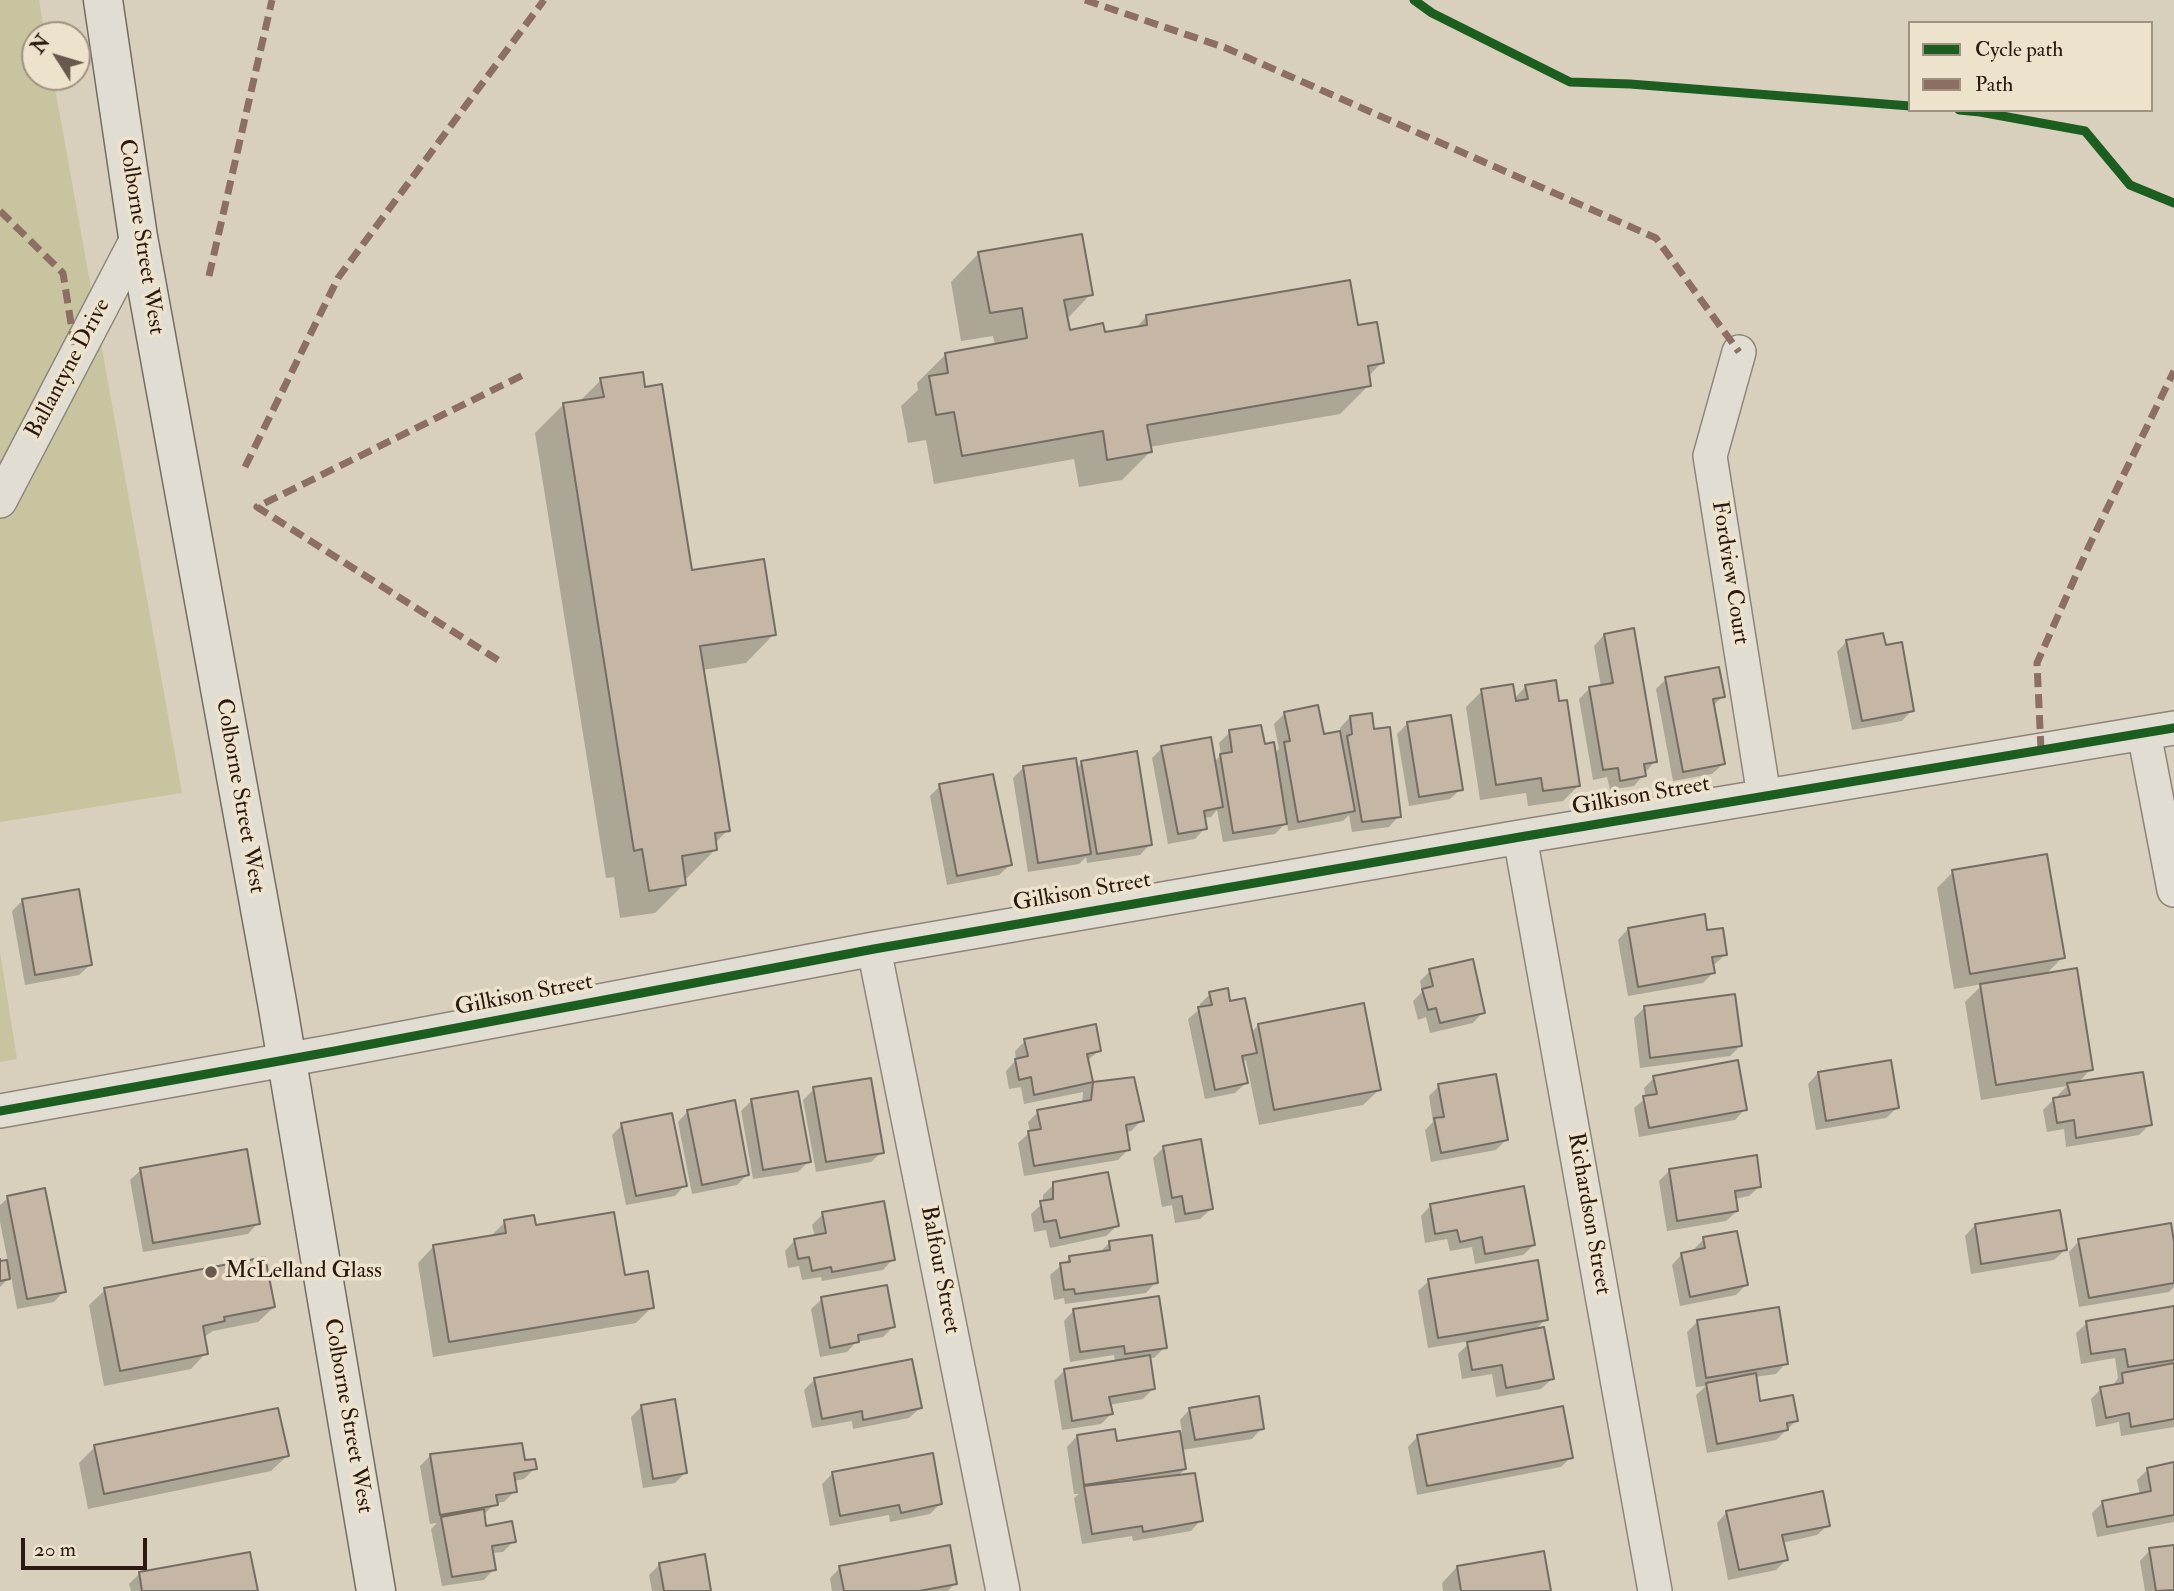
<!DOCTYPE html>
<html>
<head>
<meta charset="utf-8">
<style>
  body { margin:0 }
  #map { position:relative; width:2174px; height:1591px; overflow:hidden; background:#d8d0bd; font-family:"IM FELL Double Pica",serif }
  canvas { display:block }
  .legend { position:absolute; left:1908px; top:21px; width:245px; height:91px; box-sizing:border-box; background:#ede3cd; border:2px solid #a09281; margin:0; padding:9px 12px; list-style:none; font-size:21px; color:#2c1810 }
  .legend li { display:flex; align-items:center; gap:14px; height:35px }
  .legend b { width:35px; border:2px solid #a09281 }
  .north { position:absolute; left:21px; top:21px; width:70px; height:70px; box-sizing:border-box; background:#ede3cd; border:2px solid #a09281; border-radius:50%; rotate:307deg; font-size:19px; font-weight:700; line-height:28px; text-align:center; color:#2c1810 }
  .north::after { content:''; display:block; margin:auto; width:24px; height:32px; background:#68584d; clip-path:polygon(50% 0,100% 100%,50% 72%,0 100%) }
  .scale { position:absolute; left:21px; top:1538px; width:126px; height:32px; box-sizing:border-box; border:4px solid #2c1810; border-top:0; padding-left:9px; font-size:21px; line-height:24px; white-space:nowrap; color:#2c1810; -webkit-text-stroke:5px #ede3cd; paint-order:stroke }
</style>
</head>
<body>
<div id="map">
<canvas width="2174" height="1591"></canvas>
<ul class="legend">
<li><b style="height:9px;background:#1b5e20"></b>Cycle path</li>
<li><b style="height:9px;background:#8d6e63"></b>Path</li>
</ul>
<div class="north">N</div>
<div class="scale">20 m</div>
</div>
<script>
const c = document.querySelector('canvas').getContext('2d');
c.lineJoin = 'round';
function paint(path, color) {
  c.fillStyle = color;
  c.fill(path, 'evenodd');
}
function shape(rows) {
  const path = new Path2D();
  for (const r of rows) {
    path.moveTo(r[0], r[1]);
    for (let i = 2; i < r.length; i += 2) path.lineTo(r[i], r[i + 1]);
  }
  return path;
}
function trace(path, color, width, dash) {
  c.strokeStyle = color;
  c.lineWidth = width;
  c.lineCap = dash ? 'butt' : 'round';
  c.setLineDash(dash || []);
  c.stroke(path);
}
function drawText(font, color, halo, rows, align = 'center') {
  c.font = font + ' "IM FELL Double Pica",serif';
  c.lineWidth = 7;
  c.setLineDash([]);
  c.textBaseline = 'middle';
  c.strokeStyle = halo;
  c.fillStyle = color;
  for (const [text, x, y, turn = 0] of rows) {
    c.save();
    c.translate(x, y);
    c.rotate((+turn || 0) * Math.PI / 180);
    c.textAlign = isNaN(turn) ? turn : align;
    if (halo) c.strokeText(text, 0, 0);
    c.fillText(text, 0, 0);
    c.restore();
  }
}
paint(shape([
  [0,0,39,0,45,35,35,35,35,77,53,77,182,793,0,822],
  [0,952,17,1059,0,1062]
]), '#c8c4a0');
paint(shape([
  [979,253,1091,294,1066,320,1068,332,1104,334,1135,329,1146,317,1356,327,1382,362,1368,377,1369,385,1340,414,1150,447,1150,452,1122,480,1079,487,1074,459,934,484,926,440,908,443,901,406,918,390,917,383,946,354,995,346,993,336,961,341,951,282],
  [601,380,690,572,774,634,746,663,702,670,728,830,714,844,715,850,687,878,683,879,684,884,655,913,620,918,614,877,606,878,535,433,563,405,579,402],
  [1604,635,1655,761,1634,786,1610,790,1607,777,1593,780,1579,699,1589,689,1601,687,1594,646],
  [1847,641,1912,710,1902,721,1852,730,1837,652],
  [1666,679,1723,696,1712,707,1723,764,1712,774,1673,781,1656,689],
  [1526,686,1578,786,1563,801,1528,806,1526,793,1480,800,1466,707,1482,691,1514,699],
  [1285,713,1322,736,1340,732,1340,728,1350,717,1373,731,1399,816,1389,827,1352,832,1349,815,1343,821,1288,831,1287,822,1275,834,1223,842,1217,810,1211,817,1203,818,1205,828,1195,839,1168,844,1152,758,1162,748,1214,762,1221,755,1219,743,1230,732,1263,746,1274,754,1279,749,1274,724],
  [1408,723,1461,789,1450,799,1409,806,1397,734],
  [1082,763,1150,844,1140,855,1087,863,1086,857,1079,864,1028,872,1013,778,1023,768,1076,769],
  [940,786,1010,865,999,875,947,885,930,796],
  [1953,872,2063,957,2044,976,2091,1069,2077,1084,2150,1124,2139,1135,2066,1147,2064,1129,2047,1132,2043,1110,2053,1100,2058,1099,2058,1095,2067,1086,1981,1100,1965,1002,1983,984,1954,989,1937,888],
  [23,900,90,965,79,975,25,985,12,911],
  [1628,929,1706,932,1726,954,1715,964,1712,965,1713,973,1703,983,1628,996,1618,940],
  [1430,971,1483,1012,1473,1023,1430,1033,1426,1017,1418,1020,1413,1001,1422,992,1420,981],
  [1210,994,1229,1003,1251,1033,1258,1025,1379,1090,1363,1105,1259,1125,1246,1060,1242,1063,1246,1083,1235,1093,1205,1099,1188,1019,1200,1009,1200,1004],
  [1645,1007,1740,1046,1730,1056,1640,1068,1634,1018],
  [1025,1041,1100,1050,1087,1061,1091,1084,1132,1079,1142,1120,1131,1131,1125,1132,1129,1149,1118,1160,1024,1176,1018,1143,1030,1132,1028,1122,1038,1112,1082,1104,1083,1092,1024,1104,1021,1087,1009,1089,1006,1071,1016,1060,1015,1051],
  [1818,1073,1897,1108,1886,1118,1816,1130,1808,1084],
  [1654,1078,1745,1109,1735,1120,1639,1137,1634,1108,1646,1098,1644,1088],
  [1439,1086,1506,1140,1496,1150,1431,1162,1425,1130,1433,1122,1429,1096],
  [814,1089,882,1152,871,1162,816,1172,803,1100],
  [751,1101,809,1161,798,1172,753,1179,741,1111],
  [688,1111,747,1175,737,1185,692,1194,678,1122],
  [622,1125,685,1185,675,1196,626,1205,612,1135],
  [1164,1147,1211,1209,1200,1219,1175,1223,1172,1205,1162,1207,1153,1158],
  [141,1170,258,1223,248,1234,143,1252,130,1180],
  [1669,1171,1760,1186,1749,1196,1735,1199,1737,1211,1726,1221,1667,1231,1659,1181],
  [1054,1184,1117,1226,1106,1236,1050,1248,1046,1230,1034,1232,1031,1214,1043,1203,1043,1195],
  [8,1198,64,1291,54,1302,17,1309,11,1276,0,1287,0,1263,8,1262,0,1222,0,1205],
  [1431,1205,1534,1245,1523,1255,1475,1264,1472,1247,1450,1251,1447,1239,1425,1243,1421,1216],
  [823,1214,893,1259,883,1270,822,1281,821,1277,802,1280,799,1266,788,1268,785,1251,795,1240,815,1237,812,1225],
  [505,1222,534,1227,624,1277,652,1307,636,1323,433,1357,418,1263,433,1247,489,1238],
  [1975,1225,2065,1250,2054,1260,1971,1274,1965,1236],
  [1704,1239,1746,1285,1736,1295,1680,1306,1672,1265,1682,1254,1694,1252,1694,1249],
  [2079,1241,2174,1252,2174,1287,2169,1292,2079,1307,2069,1252],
  [1110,1242,1156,1282,1146,1293,1065,1304,1064,1298,1054,1300,1050,1275,1070,1258,1099,1253],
  [1429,1281,1546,1319,1534,1331,1552,1379,1541,1389,1496,1397,1492,1374,1462,1379,1458,1354,1471,1341,1428,1348,1418,1291],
  [105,1290,274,1307,258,1322,213,1331,204,1337,206,1353,191,1369,104,1386,89,1305],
  [822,1299,893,1327,883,1337,856,1342,847,1352,820,1357,811,1309],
  [2174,1308,2174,1427,2121,1436,2119,1422,2096,1427,2091,1399,2101,1389,2112,1387,2118,1378,2115,1358,2081,1364,2076,1333,2087,1323],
  [1074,1310,1165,1347,1154,1358,1149,1358,1154,1388,1143,1399,1109,1405,1111,1414,1101,1424,1062,1430,1054,1381,1064,1371,1115,1362,1114,1355,1070,1362,1064,1321],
  [1697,1322,1786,1363,1776,1374,1754,1377,1759,1403,1796,1421,1776,1440,1707,1453,1696,1395,1706,1386,1696,1387,1687,1332],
  [815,1379,920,1408,909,1418,853,1429,852,1421,812,1428,804,1390],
  [642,1406,685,1473,675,1483,643,1488,631,1417],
  [1190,1409,1262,1428,1252,1439,1182,1450,1185,1469,1177,1477,1201,1520,1191,1531,1133,1541,1132,1536,1082,1544,1074,1498,1079,1494,1074,1494,1067,1447,1077,1436,1116,1443,1182,1432,1180,1420],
  [1418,1436,1571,1457,1561,1467,1417,1495,1408,1447],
  [95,1447,287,1456,271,1471,88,1509,79,1463],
  [431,1455,523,1462,535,1468,524,1479,513,1481,515,1491,504,1502,496,1503,483,1515,485,1528,514,1541,503,1552,491,1553,494,1569,484,1580,442,1586,431,1529,437,1523,430,1524,420,1466],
  [2174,1464,2174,1522,2097,1537,2092,1513,2103,1502,2140,1495,2137,1480,2148,1469],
  [833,1473,940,1504,930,1514,890,1522,889,1515,830,1526,822,1484],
  [1727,1512,1828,1525,1817,1535,1782,1543,1786,1560,1776,1570,1728,1580,1717,1523],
  [2174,1546,2174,1591,2145,1591,2140,1561,2150,1550],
  [659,1565,710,1591,652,1591,649,1575],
  [1457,1567,1549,1591,1443,1591,1442,1583],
  [840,1568,955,1583,948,1591,832,1591,830,1578],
  [140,1573,256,1591,131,1591,129,1584]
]), '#0003');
const building = shape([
  [1082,234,1093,295,1064,300,1070,330,1103,323,1105,332,1147,325,1146,315,1350,280,1358,325,1377,322,1384,363,1368,366,1371,386,1147,425,1152,452,1107,460,1103,431,962,456,954,412,936,415,929,376,948,373,945,353,1027,338,1022,308,990,313,978,252,1082,234],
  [643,372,645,387,662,384,692,570,764,559,776,635,700,646,730,831,715,833,717,850,682,856,686,885,649,891,642,849,634,851,563,403,604,397,600,378,643,372],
  [1634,628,1657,762,1644,764,1646,776,1620,781,1618,768,1603,770,1589,687,1613,683,1604,634,1634,628],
  [1883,633,1886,645,1902,642,1914,711,1862,721,1846,640,1883,633],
  [1719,667,1725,697,1713,699,1725,764,1683,772,1665,677,1719,667],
  [1556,680,1559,701,1567,700,1580,786,1543,791,1541,778,1496,785,1481,689,1513,684,1516,701,1528,699,1525,685,1556,680],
  [1318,705,1324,734,1340,731,1355,811,1298,822,1284,742,1290,741,1284,712,1318,705],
  [1372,713,1374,729,1390,727,1401,817,1362,822,1347,736,1352,734,1350,716,1372,713],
  [1451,715,1463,790,1419,797,1407,722,1451,715],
  [1261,725,1265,744,1274,742,1287,824,1233,833,1220,754,1232,752,1229,730,1261,725],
  [1211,737,1223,807,1204,811,1207,829,1178,834,1161,746,1211,737],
  [1137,751,1152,845,1097,854,1081,761,1137,751],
  [1076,758,1091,854,1038,863,1023,766,1076,758],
  [993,774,1012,865,957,876,939,784,993,774],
  [2047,854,2065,958,1970,974,1952,870,2047,854],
  [79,889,92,965,35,975,22,899,79,889],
  [1705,914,1707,930,1723,928,1727,955,1712,957,1715,973,1638,987,1628,928,1705,914],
  [1473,959,1485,1013,1440,1023,1436,1008,1428,1010,1422,989,1433,986,1429,969,1473,959],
  [2077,968,2093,1070,1996,1085,1980,984,2077,968],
  [1228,988,1230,1001,1245,998,1257,1053,1242,1056,1248,1083,1215,1090,1198,1007,1212,1005,1209,992,1228,988],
  [1735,994,1742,1046,1650,1058,1644,1006,1735,994],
  [1364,1003,1381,1090,1274,1110,1258,1024,1364,1003],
  [1096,1024,1101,1051,1087,1054,1093,1082,1034,1095,1031,1077,1019,1080,1015,1059,1028,1056,1024,1039,1096,1024],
  [1738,1060,1747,1110,1649,1128,1643,1096,1657,1094,1653,1076,1738,1060],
  [1891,1060,1899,1108,1826,1121,1818,1072,1891,1060],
  [2143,1072,2152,1125,2076,1138,2074,1120,2057,1123,2053,1098,2070,1095,2067,1083,2143,1072],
  [1496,1074,1508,1140,1441,1153,1434,1118,1444,1117,1438,1084,1496,1074],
  [1134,1077,1144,1121,1126,1125,1130,1150,1034,1166,1028,1131,1041,1129,1037,1110,1091,1100,1093,1082,1134,1077],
  [871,1078,884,1153,826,1162,813,1087,871,1078],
  [798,1091,811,1162,763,1170,751,1099,798,1091],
  [735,1100,749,1175,702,1185,687,1110,735,1100],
  [672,1113,687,1186,636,1196,621,1123,672,1113],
  [1201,1139,1213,1209,1185,1214,1182,1196,1172,1198,1163,1146,1201,1139],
  [247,1149,260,1224,153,1243,140,1168,247,1149],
  [1757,1155,1761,1187,1735,1191,1738,1211,1677,1221,1669,1169,1757,1155],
  [1108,1172,1119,1226,1060,1238,1056,1220,1044,1222,1040,1201,1053,1199,1053,1182,1108,1172],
  [1524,1186,1535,1245,1485,1254,1482,1237,1460,1242,1457,1230,1435,1234,1430,1204,1524,1186],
  [45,1188,66,1292,27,1299,7,1196,45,1188],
  [884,1201,895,1260,832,1272,831,1267,812,1271,809,1257,798,1259,794,1239,826,1233,822,1212,884,1201],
  [2060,1210,2067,1250,1981,1264,1975,1224,2060,1210],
  [614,1212,625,1275,648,1271,654,1308,449,1342,433,1245,506,1233,504,1220,534,1215,536,1225,614,1212],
  [2171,1223,2174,1242,2174,1283,2089,1298,2078,1239,2171,1223],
  [1737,1231,1748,1285,1690,1297,1681,1253,1705,1248,1703,1237,1737,1231],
  [1152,1235,1158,1283,1075,1294,1074,1289,1064,1290,1060,1263,1070,1262,1069,1256,1110,1250,1109,1241,1152,1235],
  [265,1257,275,1307,224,1317,225,1321,203,1326,208,1354,120,1371,104,1288,265,1257],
  [0,1259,0,1261,7,1260,10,1279,0,1281,0,1259],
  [1538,1260,1548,1320,1438,1338,1428,1279,1538,1260],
  [887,1285,895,1327,858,1335,859,1342,830,1348,821,1297,887,1285],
  [1159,1296,1167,1348,1125,1354,1124,1346,1080,1352,1073,1309,1159,1296],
  [2174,1306,2174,1360,2128,1367,2125,1349,2091,1354,2086,1321,2174,1306],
  [1779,1307,1788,1364,1706,1378,1697,1320,1779,1307],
  [1544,1327,1554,1379,1506,1388,1502,1365,1472,1370,1467,1342,1544,1327],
  [1150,1355,1155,1389,1109,1397,1113,1414,1072,1421,1064,1369,1150,1355],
  [912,1359,922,1408,863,1420,862,1411,822,1419,814,1378,912,1359],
  [2174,1363,2174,1419,2131,1427,2129,1413,2106,1418,2100,1387,2123,1383,2122,1373,2174,1363],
  [1756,1373,1760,1401,1793,1395,1798,1421,1787,1423,1788,1430,1717,1444,1706,1383,1756,1373],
  [1259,1396,1264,1429,1195,1440,1189,1408,1259,1396],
  [675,1399,687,1473,653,1479,641,1405,675,1399],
  [1563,1406,1573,1458,1427,1486,1417,1435,1563,1406],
  [278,1408,289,1456,104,1494,94,1445,278,1408],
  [1115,1429,1117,1441,1180,1431,1186,1469,1084,1485,1077,1435,1115,1429],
  [522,1443,525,1460,535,1459,537,1469,514,1473,517,1492,496,1495,498,1505,440,1515,430,1454,522,1443],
  [933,1453,942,1504,901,1513,899,1505,840,1516,832,1472,933,1453],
  [2174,1462,2174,1515,2107,1527,2102,1501,2151,1491,2147,1468,2174,1462],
  [1195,1473,1203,1521,1143,1532,1142,1526,1092,1534,1084,1486,1195,1473],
  [1823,1491,1830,1526,1782,1535,1788,1560,1739,1570,1726,1511,1823,1491],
  [484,1509,486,1526,512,1521,516,1542,492,1546,496,1570,452,1577,441,1517,484,1509],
  [950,1545,957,1584,919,1591,844,1591,839,1566,950,1545],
  [2174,1545,2174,1590,2156,1591,2149,1548,2174,1545],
  [1544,1551,1551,1591,1461,1591,1457,1566,1544,1551],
  [250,1552,258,1591,142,1591,139,1572,250,1552],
  [705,1554,711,1591,664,1591,659,1563,705,1554]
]);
paint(building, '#c6b6a6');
trace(building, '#746d63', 2);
const minor = shape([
  [1739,352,1710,456,1764,796],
  [0,501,138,237],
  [2144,733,2174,890],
  [1520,837,1655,1591],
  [874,949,1003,1591],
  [0,1111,335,1051,874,949,1520,837,2174,728]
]);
const secondary = shape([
  [103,0,138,237,277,1002,376,1591]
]);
trace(minor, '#8d857a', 36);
trace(secondary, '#746d63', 41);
trace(minor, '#e1ddd3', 33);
trace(secondary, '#e1ddd3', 38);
trace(shape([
  [1085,0,1226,48,1656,238,1739,352],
  [0,211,63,273,76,355],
  [209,276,272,0],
  [245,467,338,278,544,0],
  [498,660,257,507,527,373],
  [2041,750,2037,663,2089,546,2174,371]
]), '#8d6e63', 7, [14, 7]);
trace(shape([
  [1414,0,1432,13,1570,82,1630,84,1910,106],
  [1959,110,1980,112,2085,131,2130,185,2174,203],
  [0,1111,335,1051,874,949,1520,837,2174,728]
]), '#1b5e20', 9);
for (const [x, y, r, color] of [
  [211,1272,7,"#68584d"]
]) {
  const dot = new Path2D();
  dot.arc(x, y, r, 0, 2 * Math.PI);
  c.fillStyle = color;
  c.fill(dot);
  trace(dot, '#ede3cd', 2.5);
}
drawText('23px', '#2c1810', '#ede3cd', [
  ["Colborne Street West",140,237,81],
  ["Ballantyne Drive",69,369,-62],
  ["Fordview Court",1729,573,81],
  ["Colborne Street West",239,796,80],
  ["Gilkison Street",1641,797,-10],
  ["Gilkison Street",1082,893,-10],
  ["Gilkison Street",524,996,-11],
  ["Richardson Street",1588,1214,80],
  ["Balfour Street",939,1270,79],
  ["Colborne Street West",347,1416,80]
]);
drawText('23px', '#2c1810', '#ede3cd', [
  ["McLelland Glass",225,1272]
], 'left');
</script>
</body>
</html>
